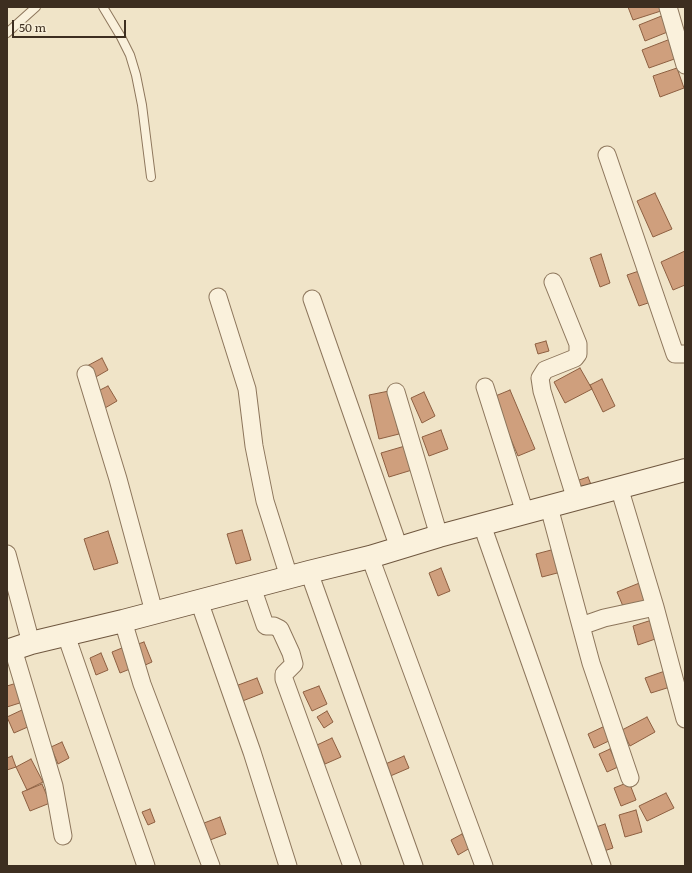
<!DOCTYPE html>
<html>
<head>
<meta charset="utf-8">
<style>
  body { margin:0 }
  #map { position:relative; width:692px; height:873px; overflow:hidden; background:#f0e4c8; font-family:Literata,serif }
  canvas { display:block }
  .frame { position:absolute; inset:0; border:8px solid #3d2e20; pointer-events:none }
  .scale { position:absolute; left:12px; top:20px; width:114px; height:18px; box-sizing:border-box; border:2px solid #3d2e20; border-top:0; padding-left:5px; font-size:12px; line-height:14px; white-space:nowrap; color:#3d2e20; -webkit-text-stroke:3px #f7eed8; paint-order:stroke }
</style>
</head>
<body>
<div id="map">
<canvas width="692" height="873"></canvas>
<div class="frame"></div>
<div class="scale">50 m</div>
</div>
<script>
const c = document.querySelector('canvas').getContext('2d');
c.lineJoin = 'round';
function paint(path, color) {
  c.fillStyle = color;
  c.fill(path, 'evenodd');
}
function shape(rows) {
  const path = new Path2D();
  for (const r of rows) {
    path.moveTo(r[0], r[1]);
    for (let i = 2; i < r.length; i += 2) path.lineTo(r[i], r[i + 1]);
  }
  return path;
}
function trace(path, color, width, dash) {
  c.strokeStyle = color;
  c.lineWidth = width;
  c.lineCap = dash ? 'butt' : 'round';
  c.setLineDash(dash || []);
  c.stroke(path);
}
const building = shape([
  [628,7,663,7,664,10,633,20,628,7],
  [664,15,670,31,645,41,639,25,664,15],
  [673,38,680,57,649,68,642,50,673,38],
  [677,68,684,88,660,97,653,76,677,68],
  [655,193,672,229,653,237,637,201,655,193],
  [685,251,685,285,673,290,661,262,685,251],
  [601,254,610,283,600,287,590,258,601,254],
  [639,271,651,302,639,306,627,275,639,271],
  [546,341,549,351,538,354,535,344,546,341],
  [102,358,108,370,94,378,87,366,102,358],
  [580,368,592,389,565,403,554,382,580,368],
  [602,379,615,406,603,412,590,385,602,379],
  [108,386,117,401,105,408,96,392,108,386],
  [510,390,535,449,518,456,493,397,510,390],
  [389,391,399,434,379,439,369,395,389,391],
  [424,392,435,416,422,423,411,398,424,392],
  [441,430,448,449,429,456,422,437,441,430],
  [405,446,412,470,389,477,381,453,405,446],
  [588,477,594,492,582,496,576,481,588,477],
  [242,530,251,560,236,564,227,534,242,530],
  [108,531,118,563,94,570,84,539,108,531],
  [555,549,561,572,542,577,536,554,555,549],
  [441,568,450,591,438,596,429,573,441,568],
  [642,582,650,601,625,611,617,592,642,582],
  [655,619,661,637,638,645,633,626,655,619],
  [144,642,152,662,143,666,135,645,144,642],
  [127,646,135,667,120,673,112,652,127,646],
  [101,653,108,670,96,675,90,658,101,653],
  [665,671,670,687,651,693,645,678,665,671],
  [257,678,263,693,240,702,233,687,257,678],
  [20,682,26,701,7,707,7,686,20,682],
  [319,686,327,704,312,711,303,692,319,686],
  [22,710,30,726,14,733,7,717,22,710],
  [327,711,333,722,324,728,317,717,327,711],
  [647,717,655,732,630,746,622,730,647,717],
  [607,725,613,739,594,748,588,734,607,725],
  [332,738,341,757,325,764,317,745,332,738],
  [62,742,69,758,58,764,51,747,62,742],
  [610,749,618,767,607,772,599,754,610,749],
  [12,756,16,767,7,770,7,758,12,756],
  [404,756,409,768,388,777,383,765,404,756],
  [31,759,43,782,27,790,16,767,31,759],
  [629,782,636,800,621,806,614,788,629,782],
  [42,784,50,803,30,811,22,792,42,784],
  [666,793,674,808,647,821,639,806,666,793],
  [150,809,155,822,148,825,142,812,150,809],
  [636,810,642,832,625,837,619,815,636,810],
  [220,817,226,834,210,840,204,823,220,817],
  [605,824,613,848,598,853,590,829,605,824],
  [462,834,470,848,458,855,451,840,462,834]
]);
paint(building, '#cf9f7d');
trace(building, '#8d5f41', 1);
const service = shape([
  [103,7,121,37,130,55,136,75,142,105,151,177],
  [7,33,36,7]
]);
const minor = shape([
  [668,7,685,65],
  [607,155,675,354,685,354],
  [553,282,578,344,578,354,575,358,545,370,540,378,542,391,576,500],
  [218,297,247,389,254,446,265,501,289,577],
  [312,299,399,548],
  [86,374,118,479,154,612],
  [485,387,525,513],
  [396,392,439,536],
  [619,487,655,607,685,719],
  [549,507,581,626],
  [482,525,602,866],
  [7,554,31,643],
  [370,557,484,866],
  [309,572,414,866],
  [252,587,265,625,266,626,274,626,280,629,291,653,294,664,284,674,284,679,352,866],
  [199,601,252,752,288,866],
  [123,621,142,684,211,866],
  [66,635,146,866],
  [13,649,54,786,63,836],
  [630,778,591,663,581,626,604,618,655,607]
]);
const secondary = shape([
  [7,651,31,643,123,621,309,572,370,557,439,536,685,470]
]);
trace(service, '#8d765c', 10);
trace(minor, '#8d765c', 19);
trace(secondary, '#6f573f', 24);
trace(service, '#faf1dc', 8);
trace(minor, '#faf1dc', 17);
trace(secondary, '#faf1dc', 22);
</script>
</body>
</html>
